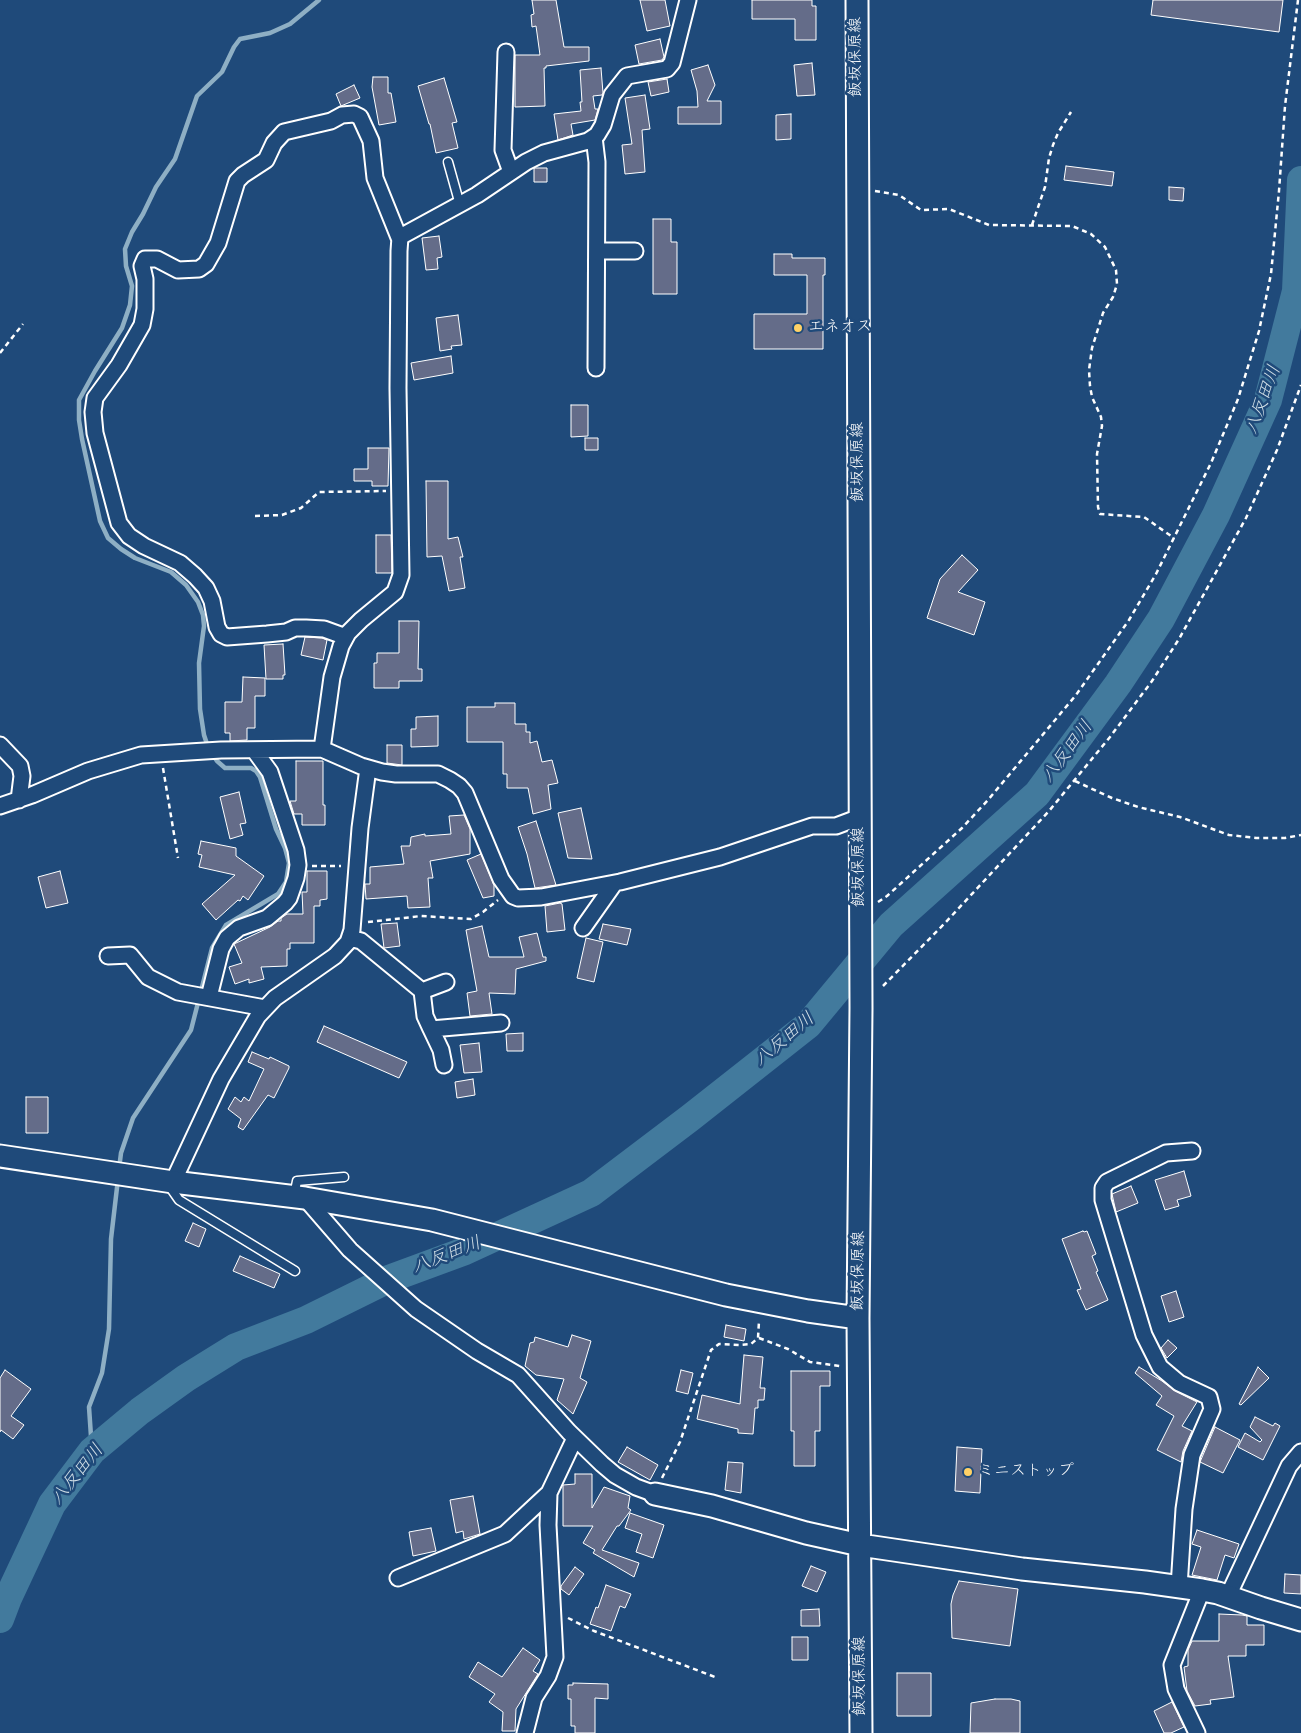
<!DOCTYPE html>
<html>
<head>
<meta charset="utf-8">
<style>
  body { margin:0 }
  canvas { display:block; background:#1f4a7a }
</style>
</head>
<body>
<canvas width="1301" height="1733"></canvas>
<script>
const c = document.querySelector('canvas').getContext('2d');
c.lineJoin = 'round';
function shape(rows) {
  const path = new Path2D();
  for (const r of rows) {
    path.moveTo(r[0], r[1]);
    for (let i = 2; i < r.length; i += 2) path.lineTo(r[i], r[i + 1]);
  }
  return path;
}
function trace(path, color, width, dash) {
  c.strokeStyle = color;
  c.lineWidth = width;
  c.lineCap = dash ? 'butt' : 'round';
  c.setLineDash(dash || []);
  c.stroke(path);
}
function paint(path, color) {
  c.fillStyle = color;
  c.fill(path, 'evenodd');
}
function drawText(font, color, halo, rows, align = 'center') {
  c.font = font + ' "Architects Daughter","Klee One",sans-serif';
  c.lineWidth = 5;
  c.setLineDash([]);
  c.textBaseline = 'middle';
  c.strokeStyle = halo;
  c.fillStyle = color;
  for (const [text, x, y, turn = 0] of rows) {
    c.save();
    c.translate(x, y);
    c.rotate((+turn || 0) * Math.PI / 180);
    c.textAlign = isNaN(turn) ? turn : align;
    if (halo) c.strokeText(text, 0, 0);
    c.fillText(text, 0, 0);
    c.restore();
  }
}
trace(shape([
  [119,1169,121,1153,133,1118,191,1030,212,948,226,925,278,894,286,882,289,863,285,848,276,829,260,777,256,771,251,768,225,768,217,761,209,750,204,735,200,709,199,663,204,626,203,615,198,602,186,585,171,572,135,558,121,549,108,538,100,521,82,439,79,420,79,400,95,371,122,328,130,305,132,286,126,266,125,249,132,232,143,214,156,187,175,159,197,96,222,72,234,47,240,39,270,33,290,24,319,0],
  [92,1451,89,1407,102,1373,109,1329,111,1239,118,1179]
]), '#8eafc4', 4.5);
trace(shape([
  [0,1619,8,1598,52,1504,92,1451,140,1411,186,1378,236,1347,306,1320,389,1279,465,1251,591,1193,690,1118,808,1025,891,925,1037,794,1118,684,1161,619,1216,515,1268,400,1296,291,1301,180]
]), '#427a9d', 28);
const building = shape([
  [532,0,556,0,564,47,589,47,589,61,546,66,546,68,544,68,545,106,515,107,515,55,540,55,536,26,532,27,531,15,534,14,532,0],
  [640,0,665,0,670,26,647,31,640,0],
  [752,0,812,0,812,6,816,6,816,40,795,40,795,19,752,19,752,0],
  [1153,0,1283,0,1279,32,1151,15,1153,0],
  [660,39,664,57,662,60,639,64,635,45,660,39],
  [812,63,815,95,797,96,794,65,812,63],
  [708,65,715,85,707,101,721,101,721,124,678,124,678,107,698,107,697,91,691,70,708,65],
  [601,68,603,93,602,95,593,96,595,109,598,109,595,120,571,124,573,135,558,140,554,114,581,111,580,102,582,102,580,70,601,68],
  [373,77,388,77,388,93,391,93,396,122,379,125,372,87,373,77],
  [444,78,457,122,452,123,458,148,436,153,430,124,429,124,418,86,444,78],
  [667,79,669,92,651,96,648,82,667,79],
  [354,85,360,98,341,106,336,94,354,85],
  [645,95,650,129,642,130,645,172,625,174,622,145,632,144,625,98,645,95],
  [791,114,791,139,776,140,776,115,791,114],
  [1066,166,1114,172,1112,186,1064,180,1066,166],
  [534,168,547,168,547,182,534,182,534,168],
  [1169,187,1184,188,1183,201,1169,200,1169,187],
  [653,219,671,219,671,242,677,242,677,294,653,294,653,219],
  [439,236,442,257,437,258,438,269,426,270,422,238,439,236],
  [774,254,792,254,792,258,825,258,825,275,823,275,823,349,754,349,754,314,807,314,807,275,774,275,774,254],
  [458,315,462,345,451,346,452,349,440,351,436,318,458,315],
  [451,356,453,373,414,380,411,363,451,356],
  [571,405,588,405,588,436,571,437,571,405],
  [585,438,598,438,598,450,585,450,585,438],
  [368,448,389,448,388,486,372,486,372,481,354,481,354,469,368,469,368,448],
  [426,481,448,481,448,539,458,537,463,557,460,557,465,588,449,591,442,556,427,557,426,481],
  [376,535,391,535,392,573,376,573,376,535],
  [962,555,978,570,958,592,985,602,974,635,927,618,940,579,962,555],
  [399,621,419,621,418,669,422,669,422,681,399,681,399,688,374,688,374,663,377,663,377,653,399,653,399,621],
  [305,637,322,638,327,640,323,660,301,655,305,637],
  [283,644,285,675,283,675,283,679,266,679,264,645,283,644],
  [243,677,265,678,265,696,255,696,255,728,247,728,247,740,230,741,230,733,225,733,225,702,242,702,243,677],
  [495,703,515,703,515,724,526,724,526,732,530,732,530,743,537,741,542,762,552,760,558,783,548,785,551,809,533,814,528,788,507,788,507,774,503,774,503,742,467,742,467,707,495,707,495,703],
  [438,716,438,746,411,747,411,729,416,729,416,717,438,716],
  [387,745,402,745,402,765,387,763,387,745],
  [296,761,323,761,323,805,325,805,325,825,302,825,302,814,294,814,290,801,296,801,296,761],
  [239,792,246,823,240,824,243,835,230,839,220,797,239,792],
  [581,808,592,859,568,858,558,813,581,808],
  [464,815,470,829,470,854,430,861,433,878,428,878,430,907,408,908,407,896,366,899,365,884,370,884,370,867,404,864,401,846,410,846,411,837,425,834,425,836,451,834,449,816,464,815],
  [536,821,556,885,535,888,527,854,518,827,536,821],
  [201,841,236,848,236,856,264,876,248,900,243,896,240,901,238,900,216,920,202,904,235,875,199,867,202,855,198,854,201,841],
  [481,854,494,885,494,896,483,898,467,860,481,854],
  [60,871,68,903,46,908,38,877,60,871],
  [307,871,327,871,327,899,320,900,320,906,314,906,314,943,290,943,290,949,287,949,287,966,261,967,264,979,249,983,249,979,235,984,229,967,242,963,234,944,270,927,278,921,281,921,281,918,287,914,303,914,302,892,307,892,307,871],
  [560,903,562,904,565,930,547,932,545,906,560,903],
  [397,923,400,946,384,948,381,924,397,923],
  [603,924,631,929,627,945,599,939,603,924],
  [482,926,489,957,524,957,519,937,537,933,543,957,546,957,546,961,516,969,515,994,489,993,492,1014,470,1016,467,993,477,991,466,930,482,926],
  [586,938,603,942,594,982,577,978,586,938],
  [324,1026,407,1062,399,1078,317,1042,324,1026],
  [523,1033,523,1051,507,1051,506,1034,523,1033],
  [479,1043,482,1072,464,1073,460,1045,479,1043],
  [252,1052,269,1059,270,1057,289,1066,289,1068,274,1098,268,1095,243,1130,238,1127,241,1119,228,1109,235,1097,241,1102,244,1097,249,1101,264,1069,248,1062,252,1052],
  [473,1079,475,1095,457,1098,455,1082,473,1079],
  [26,1097,48,1097,48,1133,26,1133,26,1097],
  [1184,1171,1191,1196,1177,1200,1179,1206,1165,1210,1155,1180,1184,1171],
  [1131,1186,1138,1203,1116,1212,1112,1194,1131,1186],
  [193,1223,206,1229,199,1247,185,1241,193,1223],
  [1083,1231,1084,1232,1087,1231,1096,1254,1092,1256,1098,1271,1096,1272,1108,1300,1086,1310,1077,1290,1081,1289,1062,1239,1083,1231],
  [240,1256,280,1274,274,1288,233,1271,240,1256],
  [1176,1291,1184,1317,1169,1322,1161,1296,1176,1291],
  [726,1325,746,1329,744,1341,724,1337,726,1325],
  [572,1335,591,1341,580,1378,587,1382,573,1414,557,1400,564,1379,536,1375,525,1366,530,1343,534,1342,535,1337,568,1347,572,1335],
  [1168,1340,1177,1348,1167,1358,1161,1348,1168,1340],
  [744,1355,763,1357,760,1388,765,1388,764,1400,758,1400,758,1408,755,1408,753,1434,738,1433,738,1429,697,1419,702,1395,740,1404,744,1355],
  [1139,1367,1162,1381,1175,1391,1197,1402,1182,1426,1192,1431,1183,1451,1181,1462,1157,1450,1174,1416,1156,1405,1162,1396,1135,1373,1139,1367],
  [1258,1367,1269,1378,1241,1405,1239,1404,1258,1367],
  [5,1370,31,1389,11,1416,24,1425,13,1439,1,1430,0,1432,0,1378,5,1370],
  [681,1370,693,1373,688,1394,676,1391,681,1370],
  [791,1371,830,1371,830,1386,820,1386,820,1431,815,1431,815,1466,794,1466,794,1431,791,1431,791,1371],
  [1255,1417,1273,1426,1275,1423,1280,1426,1263,1460,1238,1447,1245,1433,1260,1442,1262,1440,1250,1427,1255,1417],
  [1215,1427,1240,1440,1223,1473,1200,1462,1215,1427],
  [627,1447,658,1465,650,1480,618,1462,627,1447],
  [957,1447,982,1449,980,1493,955,1491,957,1447],
  [728,1462,743,1463,741,1493,725,1490,728,1462],
  [575,1474,592,1474,592,1508,604,1487,630,1496,628,1508,631,1510,619,1526,617,1526,602,1550,639,1563,634,1577,593,1553,595,1550,583,1543,593,1526,563,1526,563,1485,575,1484,575,1474],
  [473,1496,480,1534,464,1539,463,1531,456,1533,450,1500,473,1496],
  [630,1513,664,1525,653,1558,636,1552,642,1534,625,1528,630,1513],
  [431,1528,436,1551,413,1556,409,1532,431,1528],
  [1197,1530,1239,1544,1234,1558,1225,1555,1217,1580,1192,1575,1201,1547,1192,1544,1197,1530],
  [811,1566,826,1572,817,1592,802,1586,811,1566],
  [575,1567,584,1574,569,1595,561,1589,561,1586,575,1567],
  [1285,1574,1301,1575,1301,1594,1284,1593,1285,1574],
  [959,1581,1018,1589,1010,1646,952,1638,951,1604,953,1595,959,1581],
  [606,1585,631,1594,625,1608,620,1606,611,1631,590,1624,596,1607,598,1608,606,1585],
  [819,1609,820,1626,801,1626,801,1610,819,1609],
  [1219,1614,1242,1615,1247,1616,1247,1625,1264,1625,1264,1645,1246,1645,1246,1656,1228,1656,1234,1697,1210,1700,1211,1704,1195,1706,1187,1691,1184,1667,1188,1666,1188,1650,1192,1641,1219,1641,1219,1614],
  [792,1637,808,1637,808,1660,792,1660,792,1637],
  [523,1648,540,1660,533,1671,538,1674,516,1709,515,1731,502,1731,503,1712,489,1702,495,1694,469,1677,478,1662,502,1677,523,1648],
  [897,1673,931,1673,931,1716,897,1716,897,1673],
  [573,1683,608,1684,608,1699,595,1698,595,1733,575,1733,575,1726,571,1726,571,1699,568,1699,568,1685,573,1685,573,1683],
  [995,1699,1011,1699,1020,1701,1020,1733,970,1733,971,1703,995,1699],
  [1172,1702,1184,1727,1171,1733,1164,1733,1154,1711,1172,1702]
]);
paint(building, '#646c89');
trace(building, '#fff', 1);
const lane = shape([
  [448,162,460,205],
  [173,1183,172,1190,179,1200,295,1271],
  [294,1196,297,1181,344,1177]
]);
const street = shape([
  [506,52,503,150,511,172],
  [594,137,597,162,596,368],
  [597,251,635,251],
  [346,637,324,629,306,628,295,628,286,632,267,634,227,637,221,634,217,627,212,601,206,588,195,576,180,563,144,546,129,536,119,523,95,433,93,412,95,398,119,365,142,325,145,309,145,279,142,266,145,259,157,259,178,270,199,269,206,264,218,243,237,181,243,175,266,160,274,143,284,132,331,121,342,115,354,114,360,117,371,141,375,178,400,240],
  [0,745,20,766,22,776,19,800],
  [322,749,332,677,341,646,348,633,361,620,395,592,401,575,398,388,399,251,400,237,477,195,526,162,544,153,588,141,597,135,603,125,612,95,627,76,667,69,672,63,688,0],
  [0,806,32,795,88,771,141,755,221,750,322,749,361,766,382,772,396,774,438,774,450,780,459,786,465,793,501,879,513,896,518,898,541,897,620,882,720,857,812,826,836,826,860,817],
  [583,928,614,884],
  [350,938,361,941,422,991,425,1016,431,1029,501,1023],
  [108,956,130,955,148,977,178,992,265,1008],
  [422,991,446,982],
  [209,997,221,949,227,938,239,928,267,918,285,903,289,898,296,878,298,865,296,850,270,772,254,750],
  [431,1029,441,1050,444,1065],
  [173,1182,221,1079,258,1016,275,998,335,956,348,942,352,930,360,828,368,768],
  [305,1198,350,1250,416,1309,477,1351,518,1375,569,1432,602,1464,615,1475,636,1487,655,1494],
  [398,1578,505,1534,549,1493],
  [1179,1587,1184,1509,1192,1455,1212,1409,1209,1397,1179,1383,1160,1367,1144,1335,1103,1200,1103,1188,1107,1182,1166,1153,1192,1151],
  [1228,1596,1289,1466,1301,1452],
  [525,1733,534,1698,548,1676,555,1657,548,1525,549,1493,575,1438],
  [1197,1733,1176,1689,1172,1665,1202,1590]
]);
const secondary = shape([
  [857,0,861,1008,858,1318,861,1733],
  [0,1156,173,1182,305,1198,432,1220,726,1295,808,1311,858,1318],
  [655,1494,712,1506,806,1533,860,1545,1022,1569,1145,1582,1202,1590,1218,1593,1261,1608,1301,1620]
]);
trace(lane, '#fff', 11);
trace(street, '#fff', 19);
trace(secondary, '#fff', 25);
trace(shape([
  [875,191,899,195,921,210,949,209,989,225,1072,226,1091,234,1105,247,1116,270,1117,284,1113,297,1103,313,1098,329,1092,348,1089,370,1090,386,1092,397,1101,417,1102,426,1097,454,1098,507,1100,514,1144,517,1174,538],
  [1032,225,1045,187,1049,158,1053,145,1058,133,1071,112],
  [0,353,23,324],
  [255,516,282,515,301,508,319,492,386,491],
  [163,768,178,858],
  [1075,781,1112,798,1138,807,1180,817,1229,835,1256,838,1285,838,1301,835],
  [312,866,341,866],
  [878,902,887,896,962,828,988,800,1076,695,1129,620,1156,574,1211,463,1238,399,1259,331,1271,274,1279,191,1285,106,1298,0],
  [368,922,421,916,471,919,483,912,498,900],
  [883,986,945,923,1049,811,1110,737,1152,681,1179,639,1246,518,1277,450,1301,385],
  [759,1338,788,1349,810,1362,840,1366],
  [662,1478,680,1442,711,1350,719,1344,739,1345,751,1344,758,1338,759,1321],
  [568,1618,594,1631,715,1677]
]), '#fff', 2.5, [5, 4]);
trace(lane, '#1f4a7a', 8);
trace(street, '#1f4a7a', 15);
trace(secondary, '#1f4a7a', 21);
for (const [x, y, r, color] of [
  [798,328,5,"#ffd166"],
  [968,1472,5,"#ffd166"]
]) {
  const dot = new Path2D();
  dot.arc(x, y, r, 0, 2 * Math.PI);
  c.fillStyle = color;
  c.fill(dot);
  trace(dot, '#1f4a7a', 2);
}
drawText('16px', '#fff', '#1f4a7a', [
  ["飯坂保原線",857,57,-90],
  ["飯坂保原線",859,462,-90],
  ["飯坂保原線",860,867,-90],
  ["飯坂保原線",859,1271,-89],
  ["飯坂保原線",861,1676,-90]
]);
drawText('16px', '#fff', '#1f4a7a', [
  ["エネオス",808,328],
  ["ミニストップ",978,1472]
], 'left');
drawText('italic 18px', '#d0dee6', '#1f4a7a', [
  ["八反田川",1264,400,-70],
  ["八反田川",1068,752,-53],
  ["八反田川",785,1040,-40],
  ["八反田川",447,1256,-21],
  ["八反田川",78,1475,-51]
]);
</script>
</body>
</html>
